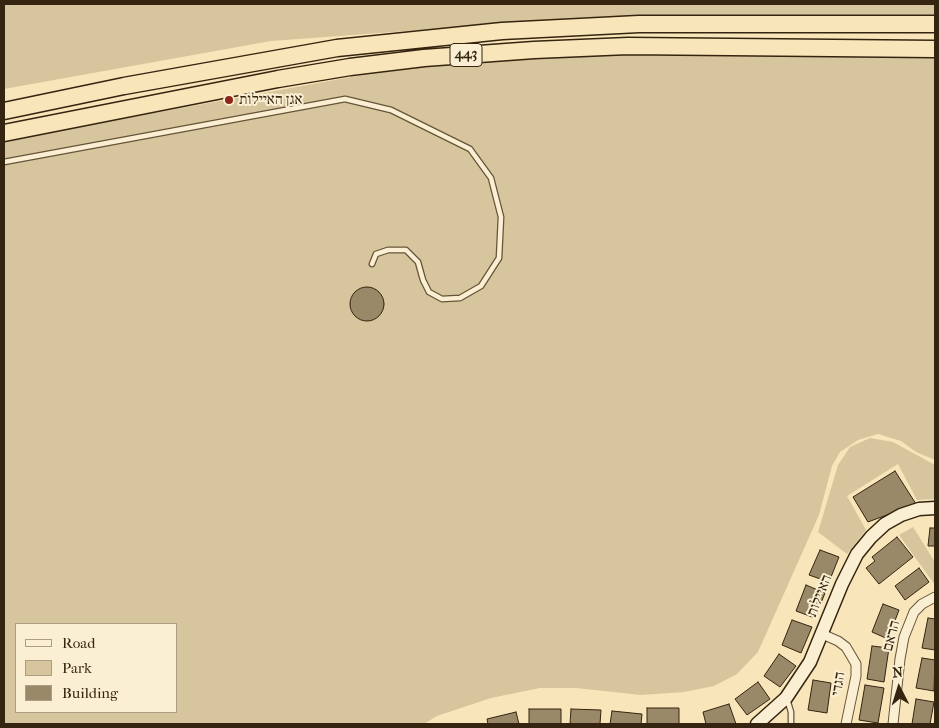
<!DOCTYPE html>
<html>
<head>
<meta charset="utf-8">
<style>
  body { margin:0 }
  #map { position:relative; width:939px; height:728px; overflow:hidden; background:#f8e6ba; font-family:"IM FELL French Canon",serif }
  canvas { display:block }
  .frame { position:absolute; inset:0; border:5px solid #35240f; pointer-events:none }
  .legend { position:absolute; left:15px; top:623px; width:162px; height:90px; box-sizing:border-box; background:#faefd2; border:1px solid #ab9e84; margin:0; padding:6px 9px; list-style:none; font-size:15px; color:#35240f }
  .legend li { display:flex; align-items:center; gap:10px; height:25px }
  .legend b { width:25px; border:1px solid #ab9e84 }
  .north { position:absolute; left:874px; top:663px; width:50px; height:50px; -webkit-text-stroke:4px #faefd2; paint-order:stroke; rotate:355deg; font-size:14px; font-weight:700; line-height:20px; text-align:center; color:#35240f }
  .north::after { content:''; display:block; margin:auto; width:18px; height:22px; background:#35240f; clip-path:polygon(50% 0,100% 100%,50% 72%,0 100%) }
</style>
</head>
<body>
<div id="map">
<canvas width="939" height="728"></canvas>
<div class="frame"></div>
<ul class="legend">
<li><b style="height:6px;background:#faefd2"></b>Road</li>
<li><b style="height:14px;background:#d7c59d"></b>Park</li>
<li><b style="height:14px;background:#9a8968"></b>Building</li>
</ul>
<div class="north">N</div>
</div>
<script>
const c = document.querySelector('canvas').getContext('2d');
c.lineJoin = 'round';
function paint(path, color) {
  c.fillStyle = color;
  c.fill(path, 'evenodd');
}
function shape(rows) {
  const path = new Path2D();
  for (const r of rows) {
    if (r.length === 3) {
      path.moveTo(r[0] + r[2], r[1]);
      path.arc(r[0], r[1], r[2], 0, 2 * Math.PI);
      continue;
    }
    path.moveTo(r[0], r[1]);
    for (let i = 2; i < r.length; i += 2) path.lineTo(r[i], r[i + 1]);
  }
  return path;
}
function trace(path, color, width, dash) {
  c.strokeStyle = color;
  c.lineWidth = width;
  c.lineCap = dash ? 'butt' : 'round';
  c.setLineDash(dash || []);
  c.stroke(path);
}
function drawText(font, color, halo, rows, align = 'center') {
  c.font = font + ' "IM FELL French Canon","Frank Ruhl Libre",serif';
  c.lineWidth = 4;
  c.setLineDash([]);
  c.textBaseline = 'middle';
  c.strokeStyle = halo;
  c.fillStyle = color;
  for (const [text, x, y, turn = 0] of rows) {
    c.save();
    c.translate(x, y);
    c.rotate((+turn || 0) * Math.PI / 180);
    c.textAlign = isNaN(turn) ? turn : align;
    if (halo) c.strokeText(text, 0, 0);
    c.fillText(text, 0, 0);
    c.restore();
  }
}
paint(shape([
  [4,4,935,4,935,15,612,16,271,41,4,89],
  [532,52,935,58,935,460,916,452,901,441,878,434,858,440,840,452,832,466,819,515,758,652,737,674,714,686,684,692,641,695,576,688,540,688,491,698,437,716,424,724,4,724,4,142,50,132,351,77],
  [16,624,176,624,176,712,16,712],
  [870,438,893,442,935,465,935,499,917,500,898,464,847,496,866,530,847,554,818,532,838,465,850,447],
  [913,527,935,562,935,585,899,535]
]), '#d7c59d');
const building = shape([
  [367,304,17],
  [895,471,916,504,868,522,853,497,895,471],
  [930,528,935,528,935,546,928,546,930,528],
  [897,537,913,557,879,584,866,568,875,561,872,557,897,537],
  [820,550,839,557,829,582,809,575,820,550],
  [919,568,929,582,905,600,895,586,919,568],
  [806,585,825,593,815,618,796,611,806,585],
  [883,604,899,610,888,639,872,632,883,604],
  [928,618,935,619,935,650,922,648,928,618],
  [792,620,812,627,801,653,782,645,792,620],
  [872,646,889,648,884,682,867,679,872,646],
  [779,654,796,666,780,687,764,676,779,654],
  [922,658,935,660,934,691,916,688,922,658],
  [813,680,831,683,827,713,808,710,813,680],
  [758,682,770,699,747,715,735,699,758,682],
  [865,685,884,688,878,723,859,720,865,685],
  [916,699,934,702,930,724,912,724,916,699],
  [729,704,736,724,706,724,703,712,729,704],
  [647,708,679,708,679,724,647,724,647,708],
  [529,709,561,709,561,724,529,724,529,709],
  [571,709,601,710,600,724,570,724,571,709],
  [612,711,642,714,641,724,610,724,612,711],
  [516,712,519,724,488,724,487,719,516,712]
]);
paint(building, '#9a8968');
trace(building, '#35240f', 1);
const lane = shape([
  [4,162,345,99,391,110,470,149,491,178,501,217,499,258,481,286,460,298,442,299,429,292,423,280,418,262,406,250,388,250,376,254,372,264],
  [787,699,791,712,791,724]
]);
const street = shape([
  [822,634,838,641,846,647,856,664,856,676,846,724],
  [893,724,900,659,904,637,914,612,922,604,935,597]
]);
const secondary = shape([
  [757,724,786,698,810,662,842,584,857,554,871,537,885,524,901,515,919,509,935,508]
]);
const highway = shape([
  [4,111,124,86,337,48,502,31,639,24,935,24],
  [4,133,278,79,350,67,424,58,534,50,628,46,935,49]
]);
trace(lane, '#66543a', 7);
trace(street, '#66543a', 11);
trace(secondary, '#35240f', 15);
trace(highway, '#35240f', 19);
trace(lane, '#faefd2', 4.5);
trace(street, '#faefd2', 9);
trace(secondary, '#faefd2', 12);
trace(highway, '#f8e6ba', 16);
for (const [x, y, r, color] of [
  [229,100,5,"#8f2418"]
]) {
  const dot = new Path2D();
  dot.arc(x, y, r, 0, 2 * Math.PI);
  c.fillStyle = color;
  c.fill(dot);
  trace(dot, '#faefd2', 2);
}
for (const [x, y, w] of [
  [466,55,32]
]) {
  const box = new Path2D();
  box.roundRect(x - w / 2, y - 11.5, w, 23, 4);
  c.fillStyle = '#faefd2';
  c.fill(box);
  trace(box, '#35240f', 1);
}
drawText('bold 14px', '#35240f', null, [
  ["443",466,55]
]);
drawText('15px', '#35240f', '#faefd2', [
  ["אגן האיילות",239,100]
], 'left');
drawText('15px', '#35240f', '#faefd2', [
  ["האיילות",820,596,-68],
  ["הראם",892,636,-75],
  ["הגדי",839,684,-81]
]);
</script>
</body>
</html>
